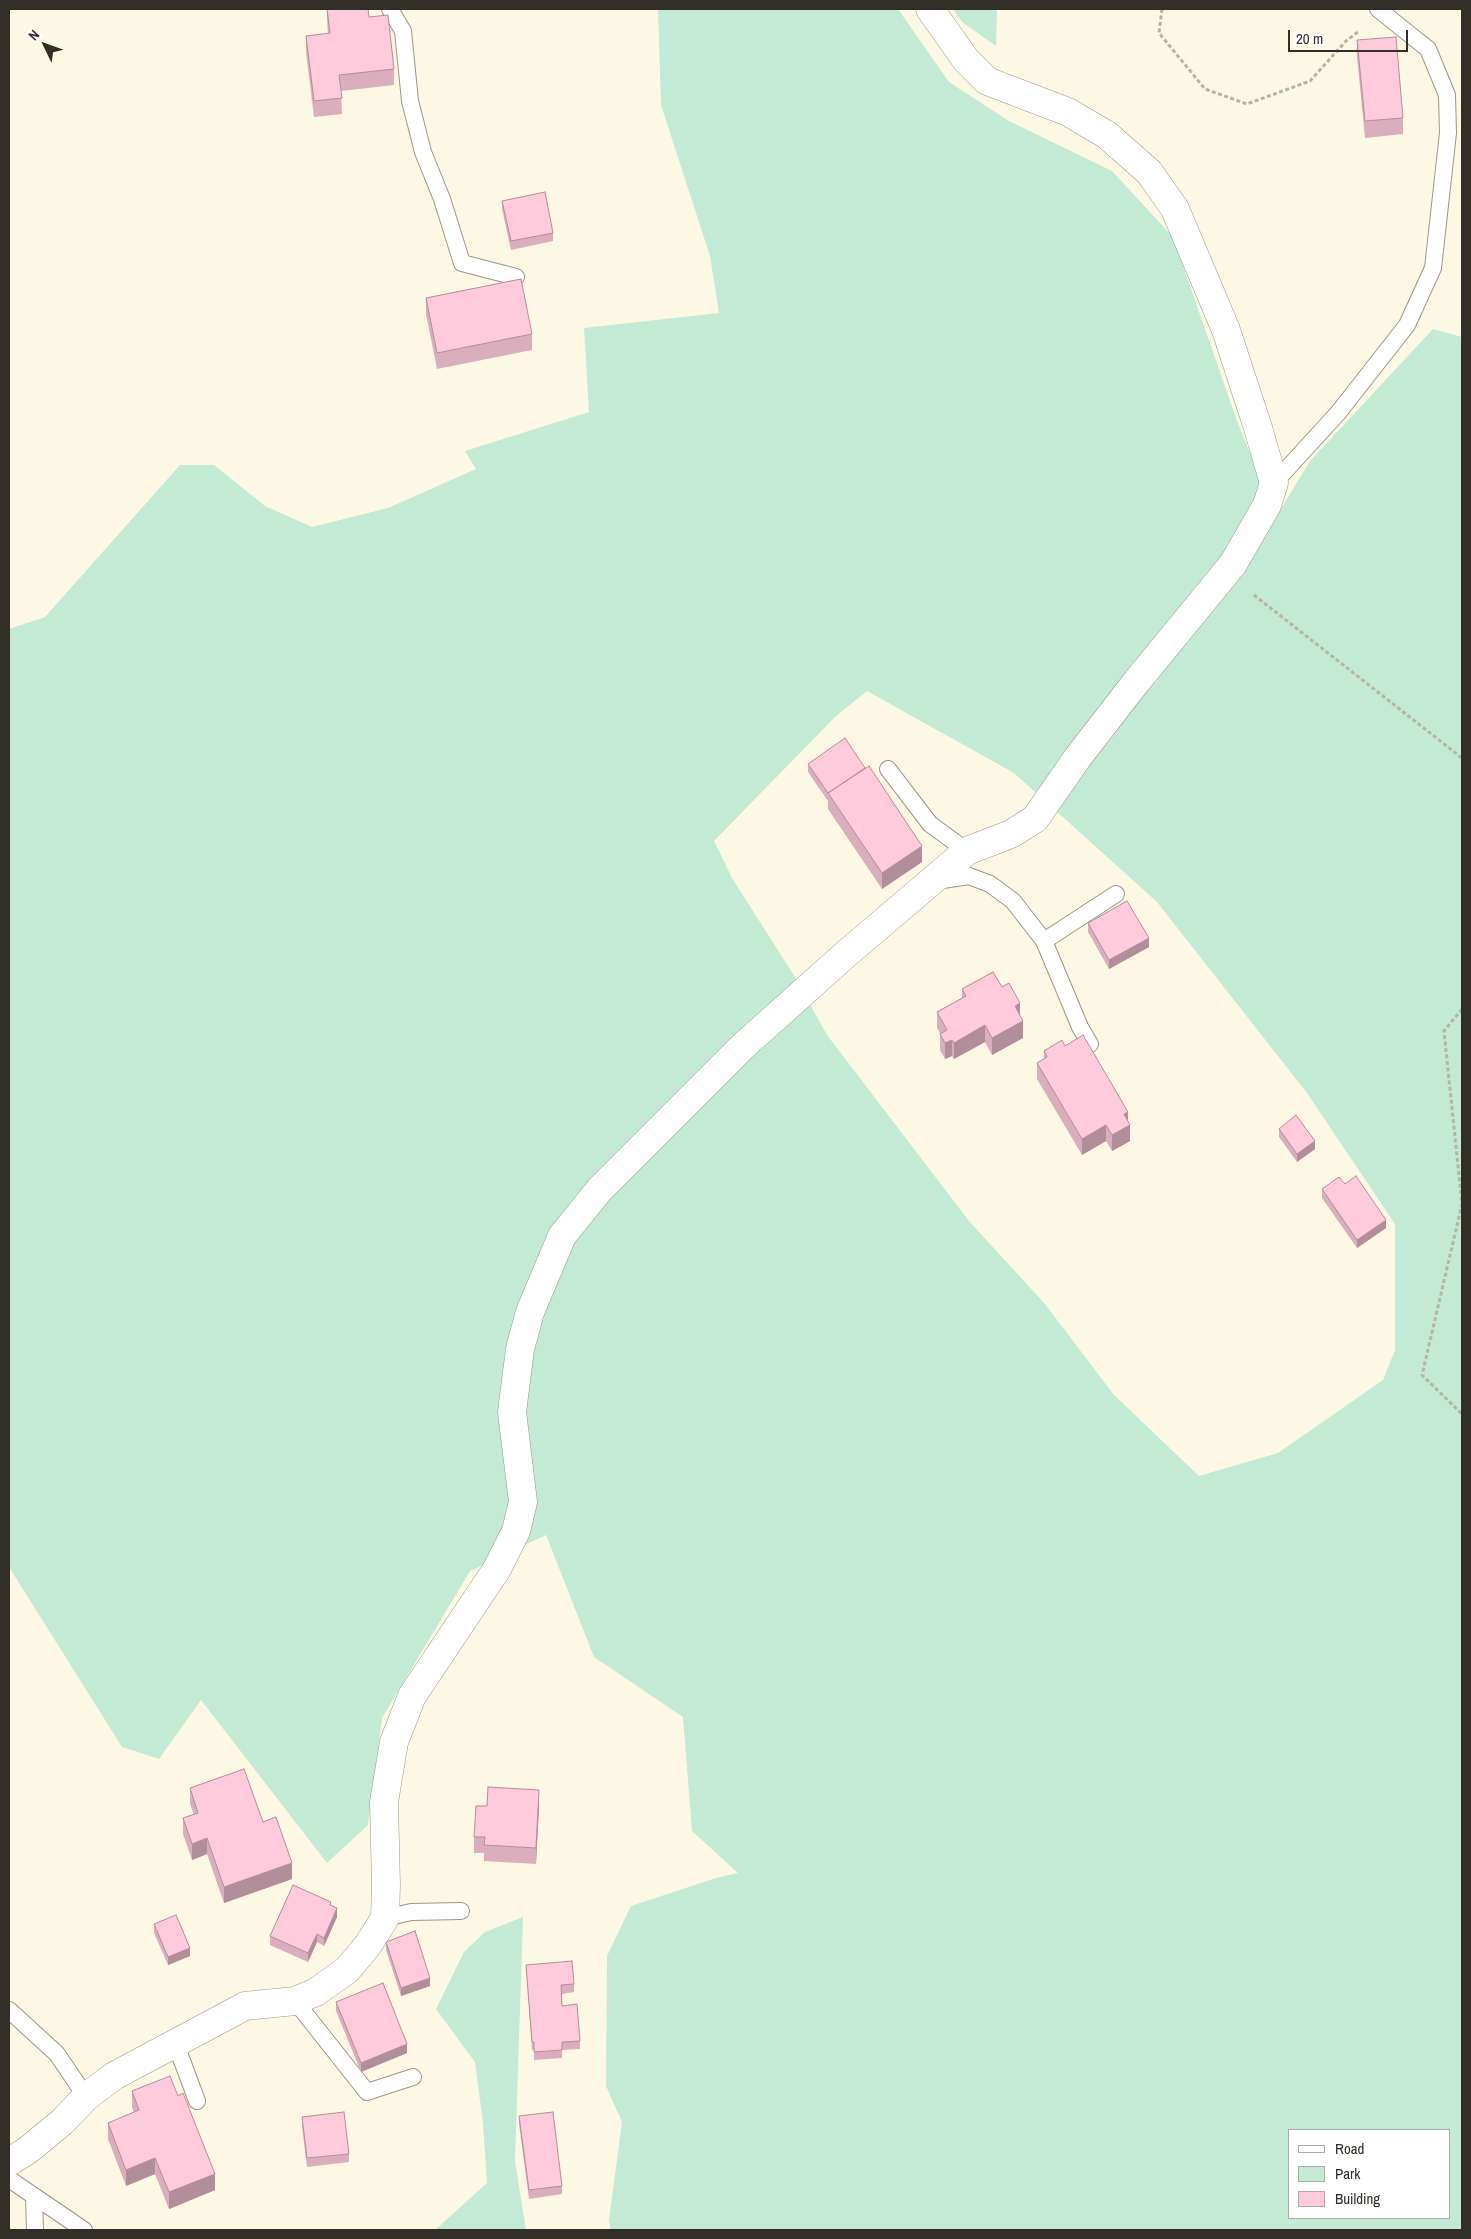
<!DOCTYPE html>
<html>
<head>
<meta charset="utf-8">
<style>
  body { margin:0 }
  #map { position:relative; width:1471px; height:2239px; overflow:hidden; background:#fdf8e3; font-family:"Archivo Narrow",sans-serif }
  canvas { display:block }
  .frame { position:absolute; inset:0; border:10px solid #302e27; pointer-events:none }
  .legend { position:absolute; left:1288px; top:2129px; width:162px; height:90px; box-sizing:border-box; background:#fff; border:1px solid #acaba9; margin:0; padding:6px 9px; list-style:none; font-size:15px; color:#302e27 }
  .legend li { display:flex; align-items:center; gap:10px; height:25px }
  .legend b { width:25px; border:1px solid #acaba9 }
  .north { position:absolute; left:20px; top:20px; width:50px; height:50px; -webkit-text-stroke:4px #fff; paint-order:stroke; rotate:312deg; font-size:14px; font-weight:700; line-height:20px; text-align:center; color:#302e27 }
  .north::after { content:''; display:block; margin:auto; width:18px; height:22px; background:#302e27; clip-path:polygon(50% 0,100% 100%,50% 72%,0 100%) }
  .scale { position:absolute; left:1288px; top:30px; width:120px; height:22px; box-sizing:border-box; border:2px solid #302e27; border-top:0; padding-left:6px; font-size:15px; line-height:18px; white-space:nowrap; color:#302e27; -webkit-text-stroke:4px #fff; paint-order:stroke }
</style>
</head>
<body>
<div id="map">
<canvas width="1471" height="2239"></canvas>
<div class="frame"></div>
<ul class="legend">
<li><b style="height:6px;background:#fff"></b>Road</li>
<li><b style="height:14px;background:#c2ead4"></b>Park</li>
<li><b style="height:14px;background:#fecadc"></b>Building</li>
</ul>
<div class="north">N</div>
<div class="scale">20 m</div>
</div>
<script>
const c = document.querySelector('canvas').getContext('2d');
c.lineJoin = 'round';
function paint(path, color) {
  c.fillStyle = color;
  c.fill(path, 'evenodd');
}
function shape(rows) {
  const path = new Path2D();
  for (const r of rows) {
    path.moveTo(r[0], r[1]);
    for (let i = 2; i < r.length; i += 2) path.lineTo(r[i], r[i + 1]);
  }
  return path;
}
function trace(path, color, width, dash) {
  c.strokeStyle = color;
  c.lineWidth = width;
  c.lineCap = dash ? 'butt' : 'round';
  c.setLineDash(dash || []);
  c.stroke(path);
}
paint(shape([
  [658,9,898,9,949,82,1009,121,1112,171,1173,237,1237,421,1276,517,1310,461,1433,329,1462,337,1462,2230,611,2230,609,2220,622,2122,606,2086,607,1956,631,1906,716,1878,738,1873,692,1831,683,1717,594,1657,546,1535,470,1571,382,1718,368,1825,327,1863,201,1700,159,1759,122,1747,9,1567,9,629,45,617,180,465,214,465,265,506,312,527,388,508,476,469,465,451,589,412,584,328,719,313,710,256,661,105],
  [867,691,1014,773,1157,902,1307,1093,1395,1224,1395,1350,1383,1380,1278,1453,1199,1476,1114,1395,1045,1304,969,1221,827,1035,793,974,732,878,714,841,835,717],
  [1290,2130,1450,2130,1450,2218,1290,2218],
  [953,9,997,9,996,46,962,22],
  [523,1917,515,2161,526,2230,435,2230,487,2183,483,2123,475,2062,436,2009,464,1952,485,1932]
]), '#c2ead4');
const lane = shape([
  [390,9,403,31,410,101,423,152,442,199,462,263,516,277],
  [1274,483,1338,413,1407,325,1433,268,1448,133,1447,95,1428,49,1378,9],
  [888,769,930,824,967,851],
  [936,881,969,876,990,884,1013,901,1044,941,1080,1027,1090,1044],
  [1044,941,1116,894],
  [385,1918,411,1912,461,1911],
  [295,2001,367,2092,413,2077],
  [9,2010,57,2054,86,2097],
  [175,2042,197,2101],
  [9,2179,84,2230],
  [34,2196,35,2230]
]);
const street = shape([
  [9,2162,28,2150,62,2122,86,2097,114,2076,245,2006,295,2001,316,1992,347,1970,368,1945,385,1918,386,1885,384,1802,394,1742,412,1696,497,1569,516,1531,523,1502,512,1412,520,1349,530,1312,562,1236,600,1189,741,1048,846,954,967,851,1011,834,1035,819,1078,757,1137,681,1233,564,1267,505,1274,483,1258,428,1226,330,1175,209,1149,172,1107,135,1068,112,987,81,966,60,930,9]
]);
trace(lane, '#9c9785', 18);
trace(street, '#9c9785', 29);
trace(shape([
  [1162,9,1159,33,1205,89,1247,104,1310,81,1346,41,1359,31],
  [1254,595,1462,758],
  [1462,1009,1444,1031,1462,1204,1422,1375,1462,1414]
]), '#b8b4a4', 3, [4, 2.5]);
trace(lane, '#fff', 16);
trace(street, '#fff', 28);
paint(shape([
  [327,9,368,9,369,17,394,69,394,85,341,91,342,114,314,117,306,52,306,36,328,34,327,20],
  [1357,40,1403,118,1403,134,1365,138,1357,56],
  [502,201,553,233,553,241,511,250,502,209],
  [426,298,532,334,532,350,437,369,426,314],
  [808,764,922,862,882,889,828,809,828,801,808,772],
  [1088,923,1149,947,1109,969,1088,932],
  [1002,987,1020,1015,1023,1038,992,1055,985,1042,954,1059,952,1056,945,1059,940,1050,940,1033,937,1028,937,1012,962,998,962,989],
  [1065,1046,1128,1122,1130,1141,1112,1151,1106,1141,1082,1155,1037,1079,1037,1063,1044,1059,1044,1051],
  [1279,1129,1315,1149,1297,1162,1279,1137],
  [1345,1184,1386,1228,1357,1248,1322,1198,1322,1189],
  [190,1788,263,1822,292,1879,224,1903,207,1854,192,1860,183,1834,183,1818,194,1815,190,1804],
  [487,1806,539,1806,536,1864,484,1861,484,1853,474,1853,474,1837],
  [331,1906,337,1917,324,1946,317,1942,308,1962,270,1945,270,1936],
  [154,1924,190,1956,168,1965,154,1933],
  [386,1942,430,1986,401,1996,386,1950],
  [526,1965,574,1984,574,1992,562,1994,562,2006,580,2041,580,2049,562,2050,562,2058,534,2060,534,2050,532,2050],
  [336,2002,407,2053,361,2072,336,2011],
  [132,2091,215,2190,169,2209,155,2174,126,2186,108,2139,108,2123,134,2113,132,2107],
  [519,2116,562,2186,562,2194,529,2199,519,2124],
  [302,2117,349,2154,349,2162,307,2167,302,2126]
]), '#daaebd');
paint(shape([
  [922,846,922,862,882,889,882,873],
  [1149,938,1149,947,1109,969,1109,960],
  [1020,1003,1020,1019,1015,1006],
  [1023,1021,1023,1038,992,1055,992,1038],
  [985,1025,985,1042,954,1059,954,1043],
  [952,1040,952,1056,945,1059,945,1043],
  [1128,1112,1128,1126,1130,1125,1130,1141,1112,1151,1112,1135,1124,1114],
  [1106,1125,1106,1141,1082,1155,1082,1139],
  [1315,1141,1315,1149,1297,1162,1297,1154],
  [1386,1220,1386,1228,1357,1248,1357,1240],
  [539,1790,539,1806,536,1864,536,1848],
  [207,1838,207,1854,192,1860,192,1844],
  [292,1863,292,1879,224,1903,224,1887],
  [337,1908,337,1917,324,1946,324,1938],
  [317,1934,317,1942,308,1962,308,1953],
  [190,1948,190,1956,168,1965,168,1957],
  [430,1978,430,1986,401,1996,401,1988],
  [407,2044,407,2053,361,2072,361,2063],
  [155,2158,155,2174,126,2186,126,2170],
  [215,2174,215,2190,169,2209,169,2192]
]), '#b28d9a');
const building = shape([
  [327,9,368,9,369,17,388,15,394,69,339,75,342,98,314,101,306,36,330,33,327,9],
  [1396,37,1403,118,1365,121,1357,40,1396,37],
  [545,192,553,233,511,241,502,201,545,192],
  [521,279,532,334,437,353,426,298,521,279],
  [845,738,865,768,828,793,808,764,845,738],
  [869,766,922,846,882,873,828,793,869,766],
  [1127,901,1149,938,1109,960,1088,923,1127,901],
  [993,972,1002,987,1009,983,1020,1003,1015,1006,1023,1021,992,1038,985,1025,954,1043,952,1040,945,1043,940,1034,947,1030,937,1012,966,996,962,989,993,972],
  [1083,1035,1128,1112,1124,1114,1130,1125,1112,1135,1106,1125,1082,1139,1037,1063,1047,1057,1044,1051,1062,1040,1065,1046,1083,1035],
  [1296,1115,1315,1141,1297,1154,1279,1129,1296,1115],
  [1356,1176,1386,1220,1357,1240,1322,1189,1339,1177,1345,1184,1356,1176],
  [244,1769,263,1822,276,1817,292,1863,224,1887,207,1838,192,1844,183,1818,198,1813,190,1788,244,1769],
  [488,1787,539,1790,536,1848,484,1845,485,1837,474,1837,476,1806,487,1806,488,1787],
  [293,1885,331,1902,330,1905,337,1908,324,1938,317,1934,308,1953,270,1936,293,1885],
  [176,1915,190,1948,168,1957,154,1924,176,1915],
  [415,1931,430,1978,401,1988,386,1942,415,1931],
  [572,1961,574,1984,561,1985,562,2006,577,2004,580,2041,562,2042,562,2050,534,2052,534,2042,532,2042,526,1965,572,1961],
  [383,1983,407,2044,361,2063,336,2002,383,1983],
  [170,2076,178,2096,183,2093,215,2174,169,2192,155,2158,126,2170,108,2123,139,2110,132,2091,170,2076],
  [344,2112,349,2154,307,2158,302,2117,344,2112],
  [553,2112,562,2186,529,2190,519,2116,553,2112]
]);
paint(building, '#fecadc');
trace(building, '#b28d9a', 1);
</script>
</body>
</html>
